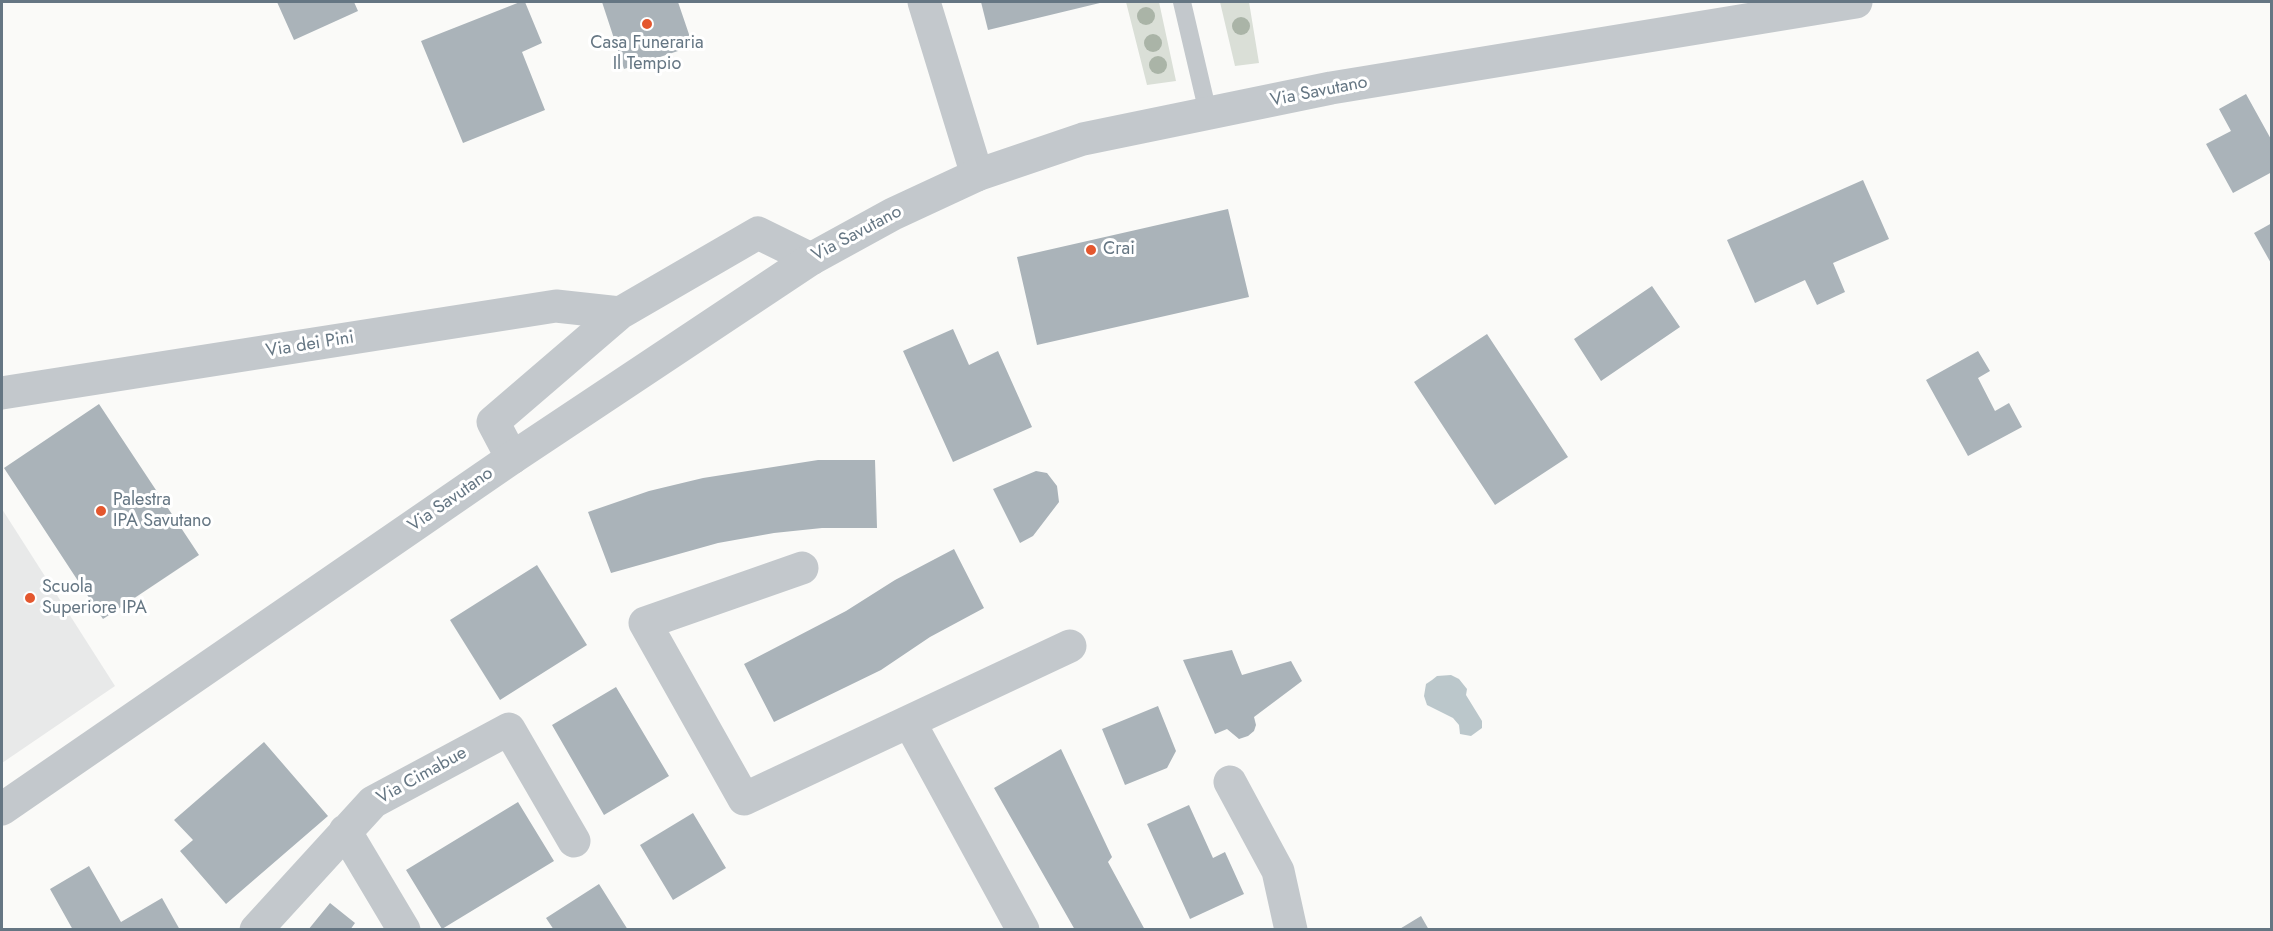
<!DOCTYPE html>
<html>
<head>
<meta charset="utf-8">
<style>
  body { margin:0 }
  #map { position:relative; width:2273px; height:931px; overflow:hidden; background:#fafaf8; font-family:Jost,sans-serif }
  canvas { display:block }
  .frame { position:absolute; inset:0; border:3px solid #657683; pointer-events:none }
</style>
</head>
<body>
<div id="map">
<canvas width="2273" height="931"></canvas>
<div class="frame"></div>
</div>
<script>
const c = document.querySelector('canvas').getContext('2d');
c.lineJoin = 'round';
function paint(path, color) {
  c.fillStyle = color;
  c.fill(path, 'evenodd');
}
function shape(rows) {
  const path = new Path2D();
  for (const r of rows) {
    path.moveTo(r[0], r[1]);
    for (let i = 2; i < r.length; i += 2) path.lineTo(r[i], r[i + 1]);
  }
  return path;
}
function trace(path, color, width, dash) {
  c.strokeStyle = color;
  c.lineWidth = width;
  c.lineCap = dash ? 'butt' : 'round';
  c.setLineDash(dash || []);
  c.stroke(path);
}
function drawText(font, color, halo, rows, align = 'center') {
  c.font = font + ' Jost,sans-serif';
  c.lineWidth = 6;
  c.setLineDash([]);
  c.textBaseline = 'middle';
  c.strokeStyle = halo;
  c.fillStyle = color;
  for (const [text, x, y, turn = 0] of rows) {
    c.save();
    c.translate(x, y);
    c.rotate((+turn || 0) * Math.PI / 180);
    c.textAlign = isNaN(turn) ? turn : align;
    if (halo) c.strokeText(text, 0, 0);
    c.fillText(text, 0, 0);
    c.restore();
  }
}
paint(shape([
  [2,509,115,686,2,763]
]), '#e8e9e9');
paint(shape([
  [1126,2,1159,2,1176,81,1147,85],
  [1220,2,1249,2,1259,63,1235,66]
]), '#dadfd7');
paint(shape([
  [1451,675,1459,679,1467,689,1466,695,1482,721,1482,728,1471,736,1460,734,1459,725,1453,718,1427,705,1424,696,1426,684,1432,680,1437,676]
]), '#bbc7cb');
paint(shape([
  [277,2,354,2,358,11,294,40],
  [520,2,525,2,542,43,522,52,545,110,463,143,421,41],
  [602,2,678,2,693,46,624,69],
  [981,2,1104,2,988,30],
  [2246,94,2272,141,2272,172,2233,193,2206,144,2231,131,2219,109],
  [1863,180,1889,239,1833,263,1845,292,1817,305,1805,280,1755,303,1727,240],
  [1228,209,1249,297,1037,345,1017,257],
  [2272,223,2272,265,2254,233],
  [1652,286,1680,327,1601,381,1574,339],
  [953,329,969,365,998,351,1032,427,953,462,903,351],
  [1487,334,1568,457,1495,505,1414,382],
  [1978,351,1990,371,1978,378,1995,411,2009,403,2022,427,1968,456,1926,380],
  [99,404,199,555,103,619,4,468],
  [818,460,875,460,877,528,822,528,774,533,718,543,611,573,588,512,649,491,703,478],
  [1036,471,1047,473,1057,486,1059,502,1033,536,1020,543,993,489],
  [954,549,984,608,930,637,881,670,774,722,744,664,846,611,895,580],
  [537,565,587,645,500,700,450,620],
  [1232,650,1242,675,1291,661,1302,681,1254,717,1256,725,1254,731,1248,736,1239,739,1227,729,1215,734,1183,660],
  [616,687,669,776,604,815,552,725],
  [1158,706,1176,751,1167,768,1125,785,1102,729],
  [264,742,328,816,226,904,180,851,193,840,174,820],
  [1061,749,1112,857,1108,862,1145,930,1075,930,994,788],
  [518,802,554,861,442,929,406,870],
  [1189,805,1213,858,1225,852,1244,894,1190,919,1147,824],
  [693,813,726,868,673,900,640,845],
  [89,866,121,922,162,898,180,930,73,930,50,889],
  [599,884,628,930,554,930,546,918],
  [330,903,355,923,350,930,308,930],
  [1421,916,1429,930,1398,930]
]), '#aab3b9');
trace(shape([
  [1182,2,1208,113]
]), '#c3c8cc', 18);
trace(shape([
  [924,2,977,175],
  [2,393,556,306,620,313],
  [512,458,493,422,620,313,758,233,811,259],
  [802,568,645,623,744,799,1070,646],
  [910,723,1023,930],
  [1230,782,1278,871,1291,930],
  [345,831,404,930],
  [256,930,373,802,509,729,574,841]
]), '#c3c8cc', 33);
trace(shape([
  [2,809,512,458,811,259,893,214,977,175,1083,139,1331,88,1856,2]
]), '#c3c8cc', 33);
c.fillStyle = '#aab4a7';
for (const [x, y] of [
  [1146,16],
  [1241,26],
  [1153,43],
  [1158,65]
]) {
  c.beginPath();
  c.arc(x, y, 9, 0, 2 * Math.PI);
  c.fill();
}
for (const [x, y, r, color] of [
  [647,24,6,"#e4572e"],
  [1091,250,6,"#e4572e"],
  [101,511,6,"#e4572e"],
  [30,598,6,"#e4572e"]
]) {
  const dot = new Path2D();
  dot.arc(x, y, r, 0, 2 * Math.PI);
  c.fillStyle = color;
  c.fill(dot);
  trace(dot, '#fff', 2);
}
drawText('18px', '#657683', '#fff', [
  ["Casa Funeraria",647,44,"center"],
  ["Il Tempio",647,65,"center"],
  ["Crai",1103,250],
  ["Palestra",113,501],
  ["IPA Savutano",113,522],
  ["Scuola",42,588],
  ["Superiore IPA",42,609]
], 'left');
drawText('18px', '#657683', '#fff', [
  ["Via Savutano",1319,92,-11],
  ["Via Savutano",857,234,-28],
  ["Via dei Pini",310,345,-9],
  ["Via Savutano",451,500,-35],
  ["Via Cimabue",422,776,-29]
]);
</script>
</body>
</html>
